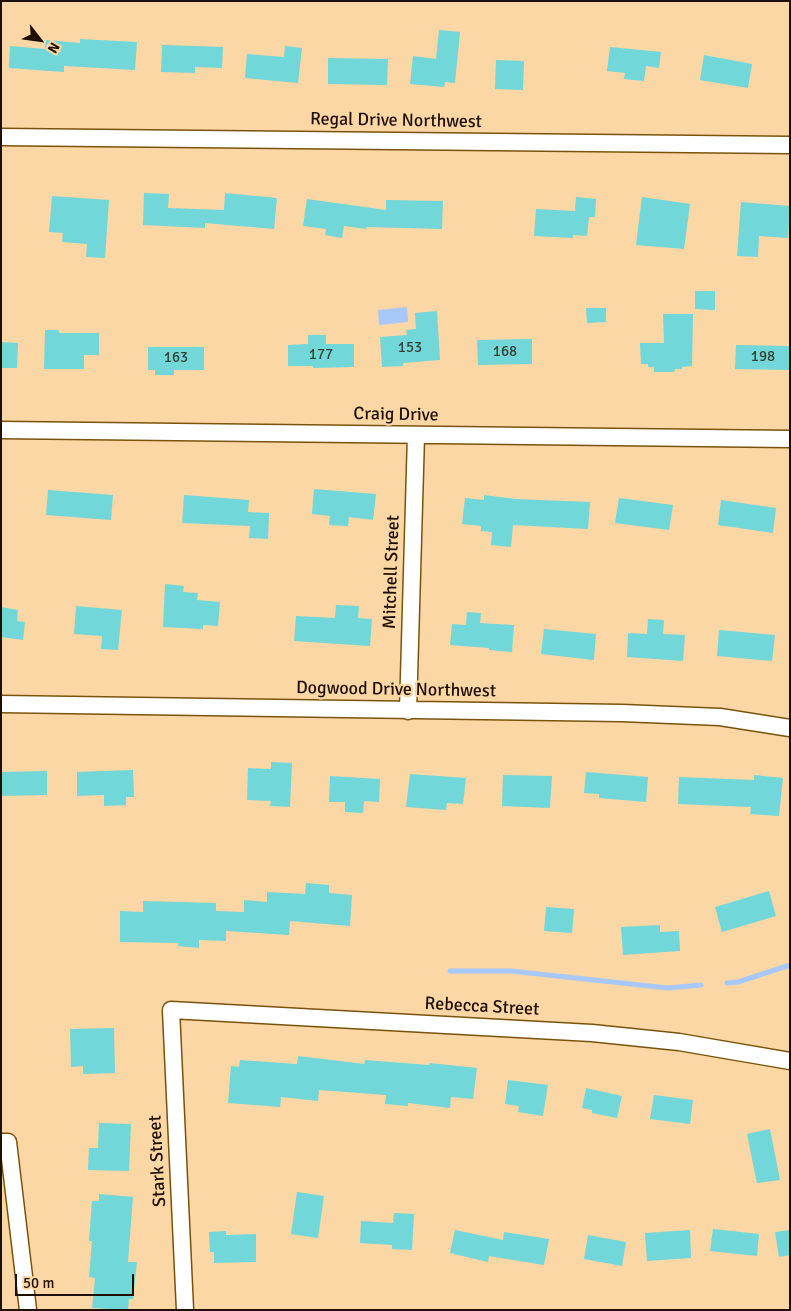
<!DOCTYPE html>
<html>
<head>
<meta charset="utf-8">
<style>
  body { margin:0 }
  #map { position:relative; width:791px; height:1311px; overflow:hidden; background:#fad7a5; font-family:Signika,sans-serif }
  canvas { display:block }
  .frame { position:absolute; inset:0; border:2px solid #1f0f00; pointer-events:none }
  .north { position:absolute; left:15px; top:15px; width:50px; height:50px; -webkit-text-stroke:4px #fad7a5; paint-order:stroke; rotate:120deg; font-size:14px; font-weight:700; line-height:20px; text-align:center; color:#1f0f00 }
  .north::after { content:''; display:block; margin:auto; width:18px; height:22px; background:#1f0f00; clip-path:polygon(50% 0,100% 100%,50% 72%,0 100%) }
  .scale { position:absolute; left:15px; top:1274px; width:119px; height:22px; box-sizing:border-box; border:2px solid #1f0f00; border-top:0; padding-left:6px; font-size:15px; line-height:18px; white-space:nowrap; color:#1f0f00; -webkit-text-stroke:4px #fad7a5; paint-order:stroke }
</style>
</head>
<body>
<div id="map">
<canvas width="791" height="1311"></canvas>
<div class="frame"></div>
<div class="north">N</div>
<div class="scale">50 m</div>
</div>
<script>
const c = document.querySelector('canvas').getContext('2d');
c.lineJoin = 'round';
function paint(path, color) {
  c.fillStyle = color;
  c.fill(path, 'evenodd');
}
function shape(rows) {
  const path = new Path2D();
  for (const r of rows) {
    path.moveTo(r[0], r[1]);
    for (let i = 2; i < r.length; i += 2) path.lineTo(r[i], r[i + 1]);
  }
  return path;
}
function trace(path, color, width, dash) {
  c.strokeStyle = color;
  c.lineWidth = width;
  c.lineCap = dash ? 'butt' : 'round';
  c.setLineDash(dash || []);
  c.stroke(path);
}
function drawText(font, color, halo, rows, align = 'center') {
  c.font = font + ' Signika,sans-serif';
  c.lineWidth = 4.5;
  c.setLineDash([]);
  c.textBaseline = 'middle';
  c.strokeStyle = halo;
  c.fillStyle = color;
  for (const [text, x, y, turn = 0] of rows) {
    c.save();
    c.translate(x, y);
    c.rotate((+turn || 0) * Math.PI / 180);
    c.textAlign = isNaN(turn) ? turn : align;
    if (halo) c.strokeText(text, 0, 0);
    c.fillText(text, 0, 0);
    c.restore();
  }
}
paint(shape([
  [407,307,408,322,379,325,378,310]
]), '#a7c8f8');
trace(shape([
  [450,971,511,971,668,988,701,985],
  [727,983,738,982,790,965]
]), '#a7c8f8', 5);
paint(shape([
  [439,30,460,32,455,83,445,82,444,87,410,84,413,56,436,59],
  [80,39,137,42,135,70,64,66,64,72,9,68,10,46,45,49,46,40,80,43],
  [162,45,223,47,222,68,195,67,195,73,161,72],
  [285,46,302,48,298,83,245,78,247,54,284,57],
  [610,47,661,52,659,68,646,66,644,81,624,79,625,73,607,71],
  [704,55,752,64,748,88,700,80],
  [328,58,388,59,387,85,328,84],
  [496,60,524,61,523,90,495,89],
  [144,193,169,194,168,208,224,210,225,193,277,198,274,229,205,223,205,228,143,225],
  [52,196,109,200,105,258,86,257,87,244,62,242,63,233,49,232],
  [576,197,596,199,595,217,589,217,587,236,573,235,573,238,534,236,536,209,575,211],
  [642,197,690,204,684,249,636,245],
  [307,199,386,210,386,200,443,201,442,229,367,227,366,229,344,226,342,238,325,235,326,229,303,226],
  [741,202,790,206,788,238,759,236,758,257,737,256],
  [695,291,715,291,715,310,695,309],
  [586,308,606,308,606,322,587,323],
  [437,311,440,360,403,363,403,366,382,367,380,337,407,335,406,330,416,329,415,313],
  [663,314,693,314,692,366,682,367,682,369,675,369,674,372,654,372,654,367,648,367,648,364,641,364,640,343,664,343],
  [45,330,59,330,59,333,99,333,99,355,84,355,84,369,44,369],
  [308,335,326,335,326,344,354,344,354,367,313,368,313,366,288,366,288,345,308,344],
  [532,339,532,364,478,365,477,340],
  [1,342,18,343,17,368,1,368],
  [736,345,790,346,790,370,735,369],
  [148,347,204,347,204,370,174,370,174,375,155,375,155,370,148,370],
  [314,489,376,494,373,520,349,517,348,526,329,525,330,516,312,514],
  [48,490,113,495,111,520,46,515],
  [184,495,249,500,248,512,269,513,268,539,249,538,250,526,182,523],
  [484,495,516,499,590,502,588,529,513,525,511,547,491,545,492,532,481,531,481,526,462,524,465,498,484,500],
  [619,498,673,505,669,530,615,523],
  [721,500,776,508,773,533,718,525],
  [165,584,184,586,183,592,198,593,197,600,220,602,218,626,203,625,203,629,163,627],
  [336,605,359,606,358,618,372,619,370,646,294,641,296,616,335,618],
  [76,606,122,610,118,650,101,649,102,636,74,634],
  [1,607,18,610,17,621,25,622,23,640,1,637],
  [467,612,481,613,480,623,514,625,512,652,489,650,489,648,450,645,452,624,466,625],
  [648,619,664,620,663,634,685,635,683,661,627,657,628,633,647,634],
  [544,629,596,634,594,660,541,654],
  [719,630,775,635,772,661,717,656],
  [271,762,292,763,290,807,270,806,271,801,247,800,248,768,271,769],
  [133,770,134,797,126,797,126,805,104,806,104,795,77,796,77,772],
  [47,771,47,795,1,796,1,772],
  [586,772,648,777,646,802,599,798,599,794,584,793],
  [410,774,466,778,463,804,447,803,446,810,406,807],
  [503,775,552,776,550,808,502,806],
  [754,775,783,778,779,816,750,814,751,807,678,804,679,777,754,780],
  [330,776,380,779,379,802,364,801,363,813,345,812,345,802,329,802],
  [306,883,329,885,329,893,352,895,350,926,290,921,289,935,226,931,226,941,199,940,199,948,178,946,179,943,120,942,120,911,143,912,143,901,216,903,216,911,244,912,244,900,267,902,267,892,305,894],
  [769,891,776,916,722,932,715,907],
  [546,907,574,909,572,933,544,931],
  [660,925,660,932,679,931,680,951,623,955,621,927],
  [114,1028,115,1073,83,1074,83,1066,71,1067,70,1029],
  [298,1056,364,1064,365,1060,429,1065,430,1063,477,1068,473,1099,451,1097,450,1108,408,1103,408,1106,385,1104,386,1095,319,1090,318,1101,281,1097,280,1107,228,1103,231,1066,239,1067,240,1060,297,1064],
  [508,1080,548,1085,543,1116,518,1112,519,1106,505,1104],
  [586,1088,622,1096,617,1118,592,1113,592,1110,582,1108],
  [654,1095,693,1100,690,1124,650,1119],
  [99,1123,131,1124,129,1171,88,1170,89,1148,98,1148],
  [770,1129,780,1180,757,1183,747,1134],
  [297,1192,324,1196,318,1238,291,1234],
  [99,1194,133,1197,128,1262,137,1262,133,1299,129,1299,128,1310,92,1308,95,1278,89,1277,92,1241,89,1241,92,1201,99,1201],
  [394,1213,414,1214,412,1250,392,1249,392,1245,360,1243,361,1221,393,1223],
  [713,1229,759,1234,757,1256,710,1251],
  [455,1230,503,1240,504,1232,549,1239,544,1265,489,1256,488,1262,450,1253],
  [690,1230,691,1258,647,1261,645,1233],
  [790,1230,790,1255,779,1257,775,1232],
  [226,1231,226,1235,256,1234,256,1262,214,1263,214,1252,210,1252,209,1232],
  [588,1235,626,1242,622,1266,584,1259]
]), '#71d7d8');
const minor = shape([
  [1,137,790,145],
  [1,430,790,439],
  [1,704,622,713,720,717,790,728],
  [408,711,416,435],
  [1,1142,8,1142,28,1310],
  [185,1310,171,1010,592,1033,679,1042,790,1061]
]);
trace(minor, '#79530b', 19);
trace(minor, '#fff', 16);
drawText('15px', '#344136', null, [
  ["153",410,348],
  ["168",505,352],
  ["177",321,355],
  ["198",763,357],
  ["163",176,358]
]);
drawText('18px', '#1f0f00', '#fad7a5', [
  ["Regal Drive Northwest",396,121,1],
  ["Craig Drive",396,415,1],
  ["Mitchell Street",392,572,-88],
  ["Dogwood Drive Northwest",396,690,1],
  ["Rebecca Street",482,1007,3],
  ["Stark Street",158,1161,-93]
]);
</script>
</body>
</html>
